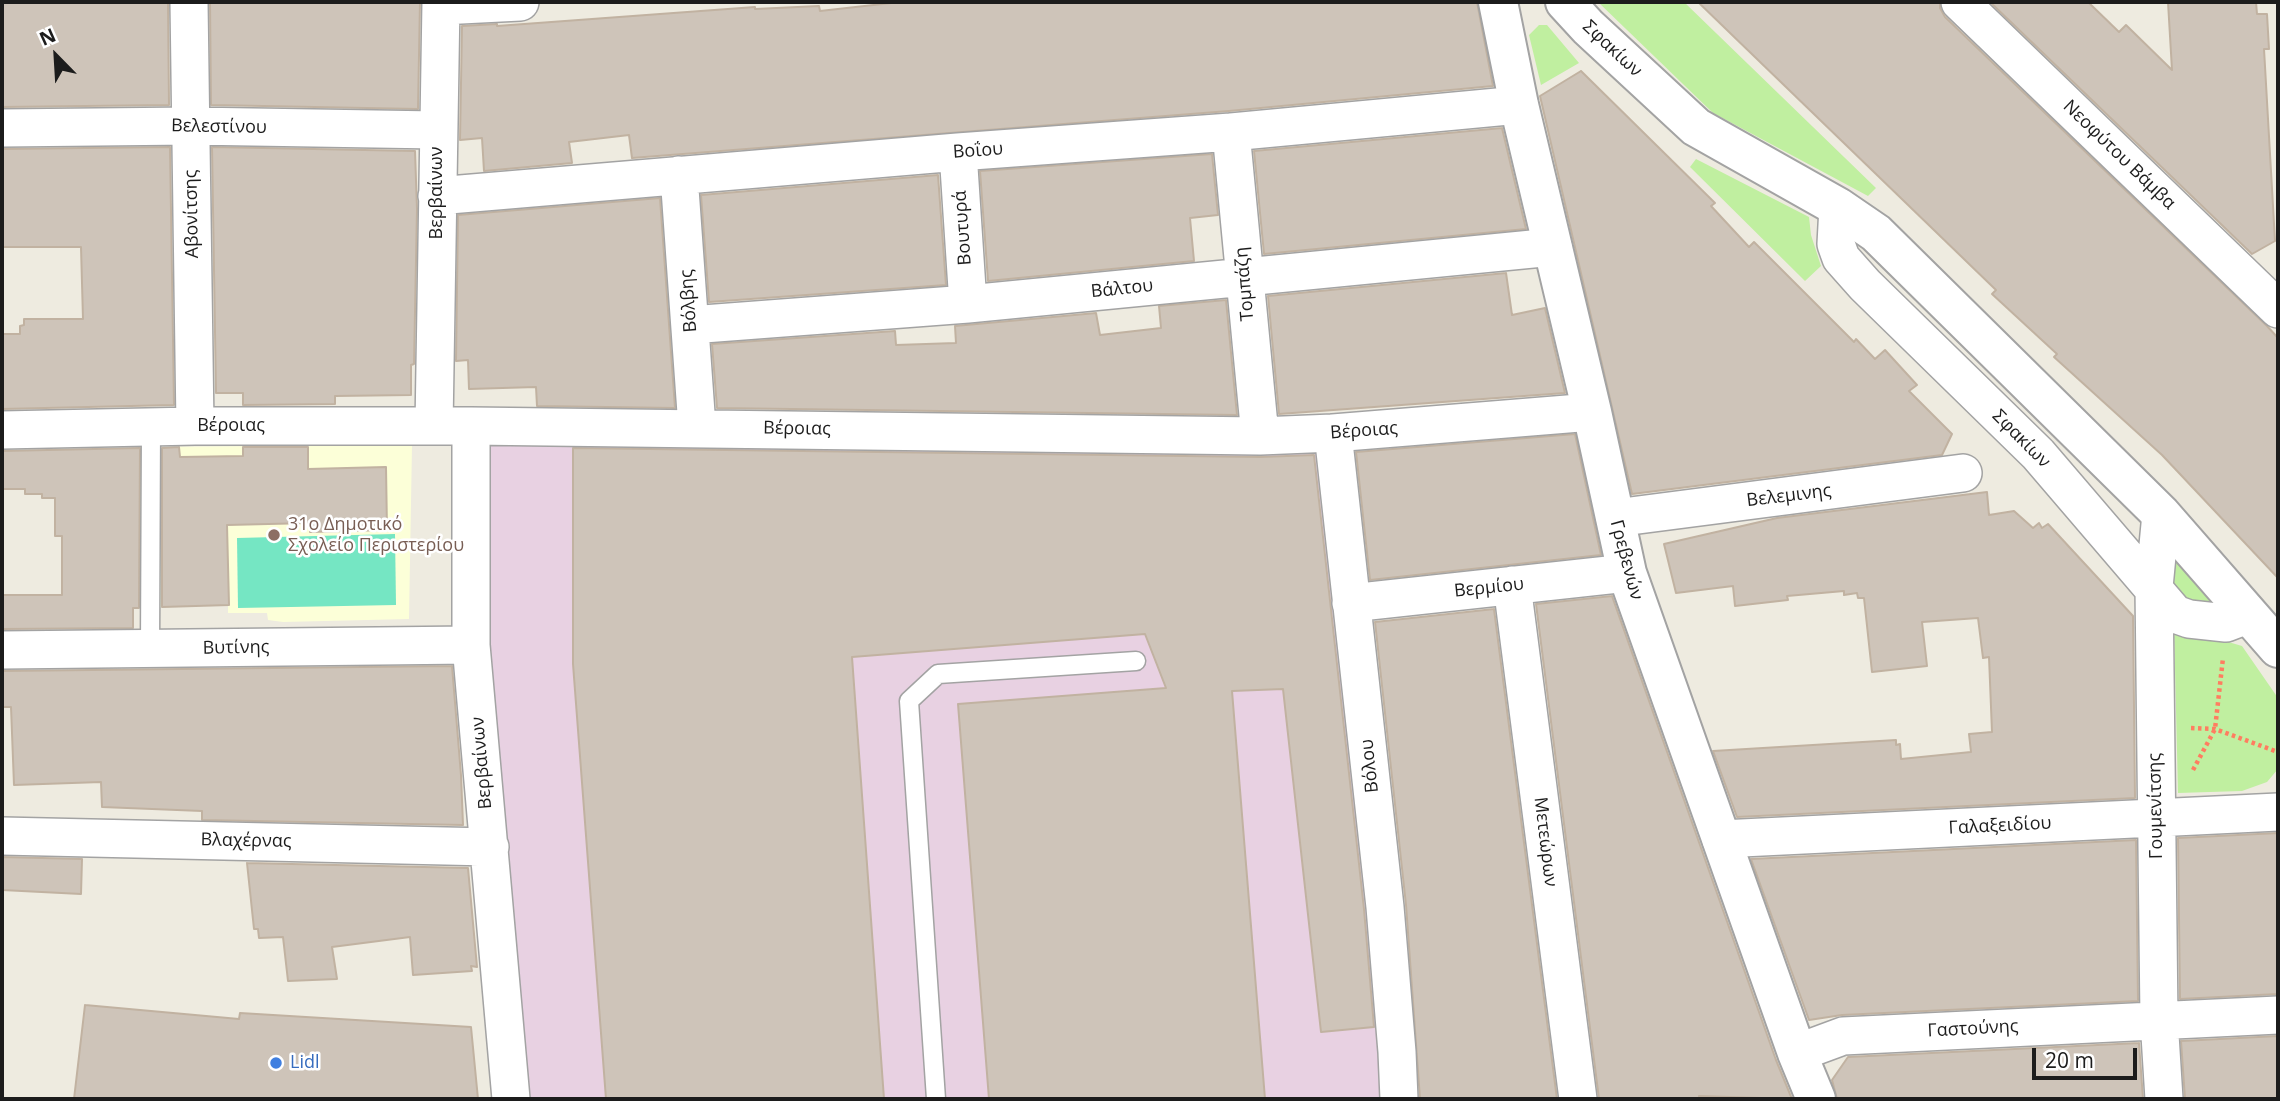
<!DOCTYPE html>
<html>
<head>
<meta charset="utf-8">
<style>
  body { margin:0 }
  #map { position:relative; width:2280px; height:1101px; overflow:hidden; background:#eeebe0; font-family:"Open Sans",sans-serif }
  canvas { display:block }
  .frame { position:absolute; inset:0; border:4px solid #1c1c1c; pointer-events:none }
  .north { position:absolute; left:21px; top:21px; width:70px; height:70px; -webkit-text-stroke:5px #fff; paint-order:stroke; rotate:336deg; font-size:19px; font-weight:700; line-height:28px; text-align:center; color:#1c1c1c }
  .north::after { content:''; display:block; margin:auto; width:24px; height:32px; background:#1c1c1c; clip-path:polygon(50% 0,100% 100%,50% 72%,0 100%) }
  .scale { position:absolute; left:2032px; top:1048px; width:105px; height:32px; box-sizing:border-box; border:4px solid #1c1c1c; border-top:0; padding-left:9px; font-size:21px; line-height:24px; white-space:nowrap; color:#1c1c1c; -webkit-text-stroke:5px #fff; paint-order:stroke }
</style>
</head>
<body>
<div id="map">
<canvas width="2280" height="1101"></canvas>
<div class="frame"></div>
<div class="north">N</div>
<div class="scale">20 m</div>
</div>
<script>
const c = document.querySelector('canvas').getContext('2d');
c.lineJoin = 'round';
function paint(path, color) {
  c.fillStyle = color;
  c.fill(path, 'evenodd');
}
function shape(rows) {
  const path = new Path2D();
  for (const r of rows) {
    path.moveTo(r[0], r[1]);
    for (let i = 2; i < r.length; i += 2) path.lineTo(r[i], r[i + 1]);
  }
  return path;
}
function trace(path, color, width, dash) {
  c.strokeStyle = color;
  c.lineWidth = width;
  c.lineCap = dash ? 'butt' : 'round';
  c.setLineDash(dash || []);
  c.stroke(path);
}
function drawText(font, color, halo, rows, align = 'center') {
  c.font = font + ' "Open Sans",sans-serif';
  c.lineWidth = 5;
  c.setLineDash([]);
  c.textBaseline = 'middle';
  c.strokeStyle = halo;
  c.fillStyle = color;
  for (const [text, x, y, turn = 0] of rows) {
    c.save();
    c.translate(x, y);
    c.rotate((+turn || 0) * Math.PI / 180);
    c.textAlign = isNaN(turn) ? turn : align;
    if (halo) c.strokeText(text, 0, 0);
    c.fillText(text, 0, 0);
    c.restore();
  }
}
paint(shape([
  [488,436,1323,447,1389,1099,526,1099,488,636]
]), '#e8d1e2');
paint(shape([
  [412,445,409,619,283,622,268,620,267,613,228,613,228,605,133,608,138,572,137,447]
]), '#fcffd8');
paint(shape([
  [1598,2,1684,2,1876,188,1868,196,1713,113],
  [1539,25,1547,25,1579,63,1541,85,1529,35],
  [1696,159,1809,217,1811,235,1821,266,1805,281,1690,167],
  [2171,553,2219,601,2214,609,2174,595,2169,591],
  [2174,626,2242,646,2278,698,2278,769,2267,782,2242,791,2178,793]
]), '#c0efa0');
paint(shape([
  [395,534,396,605,238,608,237,538]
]), '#75e6c3');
const building = shape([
  [2,2,168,2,169,105,2,107,2,2],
  [210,2,420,2,418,109,211,105,210,2],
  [900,2,1477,2,1493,86,1229,111,632,158,629,135,569,142,572,163,484,171,482,138,460,140,462,26,497,24,497,26,755,7,755,9,819,6,820,11,900,2],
  [1698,2,1940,2,1940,8,1945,17,2267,326,2278,338,2278,578,2162,455,2054,357,2057,354,1992,294,1996,290,1698,2],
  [1990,2,2088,2,2119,32,2126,25,2172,70,2168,2,2256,2,2257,14,2267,14,2269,49,2264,49,2275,241,2252,254,1990,2],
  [1581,71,1715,203,1711,206,1749,247,1754,242,1854,342,1856,339,1875,359,1885,350,1917,385,1909,391,1952,434,1942,455,1632,494,1540,96,1581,71],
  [1502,128,1526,229,1264,254,1254,151,1502,128],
  [170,147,174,405,2,409,2,334,20,334,20,326,24,325,24,319,83,319,81,247,2,247,2,149,170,147],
  [212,147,415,151,417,209,414,364,411,365,411,395,335,396,335,404,243,405,243,393,216,393,212,147],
  [1212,154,1218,215,1190,218,1194,261,988,281,980,171,1212,154],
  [938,175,946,285,709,302,701,195,938,175],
  [660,198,675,408,537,406,536,387,469,389,468,360,456,361,458,215,660,198],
  [1506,273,1512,315,1545,308,1565,393,1279,414,1268,296,1506,273],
  [1226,300,1237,415,717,408,712,344,895,331,896,345,956,343,955,326,1096,313,1100,335,1161,328,1159,306,1226,300],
  [1575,434,1601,555,1370,580,1356,452,1575,434],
  [179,447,180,457,243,456,243,447,308,447,308,469,386,467,387,530,310,532,310,523,227,525,229,605,162,607,162,448,179,447],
  [140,448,139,608,133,608,133,628,2,629,2,595,62,595,62,536,55,536,55,498,42,498,42,494,25,494,25,489,2,489,2,451,140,448],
  [573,448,1260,457,1314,455,1364,909,1374,1027,1321,1032,1283,689,1232,691,1265,1099,989,1099,958,704,1166,688,1145,634,852,657,884,1099,606,1099,573,664,573,448],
  [1987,492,1989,515,2014,511,2033,528,2039,523,2042,528,2048,524,2133,616,2135,798,1737,817,1713,751,1896,740,1896,745,1900,744,1901,759,1971,752,1969,734,1992,732,1989,657,1983,658,1978,618,1922,622,1927,666,1872,672,1864,598,1858,598,1857,593,1844,595,1844,591,1787,596,1788,600,1735,606,1733,586,1676,593,1664,544,1777,518,1987,492],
  [1612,596,1776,1060,1792,1099,1699,1096,1699,1099,1599,1099,1536,604,1612,596],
  [1494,609,1557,1099,1420,1099,1406,905,1375,622,1494,609],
  [452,666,461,775,463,825,202,820,202,811,102,807,101,782,14,785,11,707,2,707,2,671,452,666],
  [2278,833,2278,994,2180,999,2178,838,2278,833],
  [2136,840,2138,1001,1842,1015,1809,1020,1751,859,2136,840],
  [2,857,82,859,81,894,2,890,2,857],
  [247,863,468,868,477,967,471,966,472,971,413,975,410,937,332,947,337,979,288,981,283,937,259,938,258,929,254,929,247,863],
  [85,1005,239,1019,240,1013,471,1027,478,1099,74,1099,85,1005],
  [2278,1036,2278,1099,2185,1099,2181,1041,2278,1036],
  [2139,1043,2143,1099,1837,1099,1832,1080,1848,1057,2139,1043]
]);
paint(building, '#cec4b9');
trace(building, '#c1b2a1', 2);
const service = shape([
  [150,648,151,427],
  [936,1099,909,701,938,674,1136,661]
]);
const minor = shape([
  [189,2,195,426],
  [1960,2,2278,309],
  [441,6,520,2],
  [2,128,191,126,437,130],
  [1231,132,1260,436],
  [958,152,968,304],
  [679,175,697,427],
  [437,196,958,152,1231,132,1519,105],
  [1838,207,1836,244,1841,258,1865,285,2038,454,2175,614,2189,619,2226,623,2247,615],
  [690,325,968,304,1553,247],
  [434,426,441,2],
  [471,426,471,645,511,1099],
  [2,430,195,426,471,426,1260,436,1333,433,1592,412],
  [1333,433,1385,907,1397,1052,1399,1099],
  [2161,514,2154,587,2159,1019,2164,1099],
  [1615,518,1963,473],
  [1512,585,1578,1099],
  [1351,603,1627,573],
  [2,650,471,645],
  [2,836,490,847],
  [1721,839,2278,812],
  [1797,1053,1843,1036,2278,1015]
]);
const tertiary = shape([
  [1498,2,1519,105,1592,412,1627,573,1797,1053,1816,1099],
  [1565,2,1588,27,1696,127,1838,207,1876,233,2161,514,2278,648]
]);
trace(service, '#a3a3a3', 21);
trace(minor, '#a3a3a3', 40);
trace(tertiary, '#a3a3a3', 42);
trace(shape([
  [2191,728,2215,729,2278,752],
  [2193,770,2215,729,2223,658]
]), '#ff7d60', 4.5, [3.5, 3.5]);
trace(service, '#fff', 18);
trace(minor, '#fff', 37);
trace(tertiary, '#fff', 38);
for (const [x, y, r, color] of [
  [274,535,7,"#8d6e63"],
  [276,1063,7,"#3f7fe0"]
]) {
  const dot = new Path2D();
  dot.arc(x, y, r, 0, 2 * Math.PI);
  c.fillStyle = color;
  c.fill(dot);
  trace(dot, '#fff', 2.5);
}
drawText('18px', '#1c1c1c', '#fff', [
  ["Σφακίων",1612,49,43],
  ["Βελεστίνου",219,127,1],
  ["Βοΐου",978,151,-4],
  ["Νεοφύτου Βάμβα",2119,155,44],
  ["Βερβαίνων",437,193,-90],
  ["Αβονίτσης",192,214,-91],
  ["Βουτυρά",963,228,-94],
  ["Τομπάζη",1245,284,-95],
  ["Βάλτου",1122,289,-6],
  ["Βόλβης",689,301,-94],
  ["Βέροιας",231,426],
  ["Βέροιας",797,429,1],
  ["Βέροιας",1364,431,-4],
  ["Σφακίων",2021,439,45],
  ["Βελεμινης",1789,496,-7],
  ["Γρεβενών",1626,560,75],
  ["Βερμίου",1489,588,-6],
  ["Βυτίνης",236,648,-1],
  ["Βερβαίνων",482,763,-95],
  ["Βόλου",1370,766,-96],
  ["Γουμενίτσης",2156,806,-91],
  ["Γαλαξειδίου",2000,826,-3],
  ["Βλαχέρνας",246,841,1],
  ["Μετεώρων",1545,842,83],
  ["Γαστούνης",1973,1029,-3]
]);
drawText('18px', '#785e54', '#fff', [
  ["31ο Δημοτικό",288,525],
  ["Σχολείο Περιστερίου",288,546]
], 'left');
drawText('18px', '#366cbe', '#fff', [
  ["Lidl",290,1063]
], 'left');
</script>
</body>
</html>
